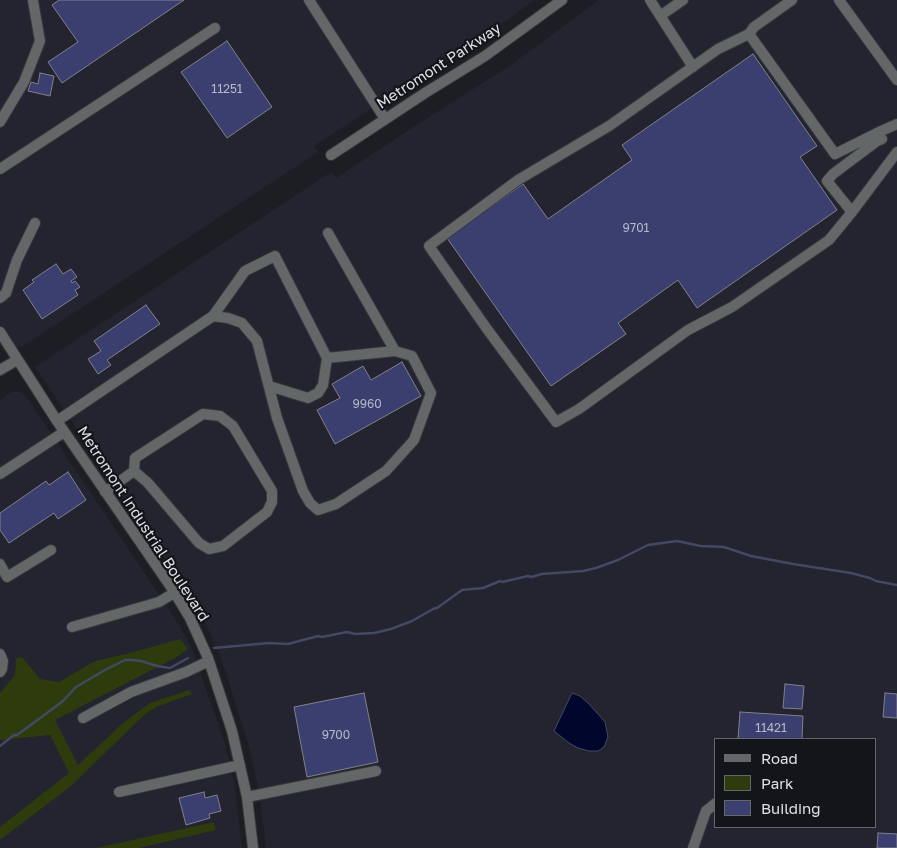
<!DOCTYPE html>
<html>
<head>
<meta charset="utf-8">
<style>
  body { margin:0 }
  #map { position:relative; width:897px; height:848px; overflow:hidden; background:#1d1e23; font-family:"Golos Text",sans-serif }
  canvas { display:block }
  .legend { position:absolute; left:714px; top:738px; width:162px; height:90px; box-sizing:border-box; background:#14151a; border:1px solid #66676b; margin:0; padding:6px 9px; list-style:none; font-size:15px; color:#e0e1e4 }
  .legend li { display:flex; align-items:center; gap:10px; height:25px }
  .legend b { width:25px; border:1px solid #66676b }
</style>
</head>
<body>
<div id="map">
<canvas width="897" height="848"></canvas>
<ul class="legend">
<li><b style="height:6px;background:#646767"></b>Road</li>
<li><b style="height:14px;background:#2e3b0c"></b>Park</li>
<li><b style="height:14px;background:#3b3f70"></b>Building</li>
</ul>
</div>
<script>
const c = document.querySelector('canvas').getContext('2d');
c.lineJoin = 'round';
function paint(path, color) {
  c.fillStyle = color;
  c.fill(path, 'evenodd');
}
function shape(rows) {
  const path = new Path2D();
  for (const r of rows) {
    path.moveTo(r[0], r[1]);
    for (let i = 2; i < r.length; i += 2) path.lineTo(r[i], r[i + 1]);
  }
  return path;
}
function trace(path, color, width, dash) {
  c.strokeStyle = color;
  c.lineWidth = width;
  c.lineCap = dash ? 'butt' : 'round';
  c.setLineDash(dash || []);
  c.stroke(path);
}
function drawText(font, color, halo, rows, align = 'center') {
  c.font = font + ' "Golos Text",sans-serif';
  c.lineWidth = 4.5;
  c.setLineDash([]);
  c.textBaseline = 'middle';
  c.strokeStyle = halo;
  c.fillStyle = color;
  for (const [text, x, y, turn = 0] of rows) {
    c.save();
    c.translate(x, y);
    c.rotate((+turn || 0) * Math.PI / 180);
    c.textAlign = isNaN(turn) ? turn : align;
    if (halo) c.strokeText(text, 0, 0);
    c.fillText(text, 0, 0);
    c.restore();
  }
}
paint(shape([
  [0,0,534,0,486,36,400,90,314,146,318,152,22,347,0,346],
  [599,0,897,0,897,848,266,848,259,791,248,743,221,658,201,613,191,597,35,367,331,172,336,178,421,122,508,67],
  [716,739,876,739,876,827,716,827],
  [11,392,21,392,26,396,180,626,192,649,225,743,235,786,242,848,0,848,0,400]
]), '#23242f');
paint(shape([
  [180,639,188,649,175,658,55,720,78,765,123,723,150,703,189,690,192,694,156,707,143,716,71,786,0,840,0,827,69,773,50,735,0,740,0,693,15,675,16,658,22,657,40,679,59,682,95,661,130,653],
  [214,822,216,830,139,848,96,848]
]), '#2e3b0c');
const water = shape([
  [572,693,580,696,588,703,605,722,608,737,604,747,598,751,589,751,578,748,569,743,554,731,572,693]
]);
paint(water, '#00062c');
trace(water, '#434863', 1);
trace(shape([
  [214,648,269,643,288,644,318,636,322,637,347,632,355,634,374,633,391,629,412,621,433,609,437,608,462,590,483,588,500,581,502,582,528,576,531,577,542,574,583,571,596,568,618,560,648,545,677,541,701,546,724,547,751,556,793,564,851,573,870,578,876,581,897,585],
  [0,746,14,735,17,735,43,716,63,701,76,687,105,670,125,660,132,660,141,661,157,666,170,668,188,658]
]), '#434863', 2.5);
const building = shape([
  [59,0,184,0,62,83,48,62,78,42,52,5,59,0],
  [227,41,272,107,227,138,181,72,227,41],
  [753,54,817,146,800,157,837,210,697,308,678,280,618,323,626,334,551,386,447,238,523,184,548,219,632,160,622,145,753,54],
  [40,73,54,76,50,96,28,91,31,82,38,84,40,73],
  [56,264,63,274,71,269,77,277,71,281,72,283,75,281,80,287,75,290,78,295,42,319,23,290,34,282,32,280,56,264],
  [146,305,160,324,107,360,111,365,98,374,88,359,101,351,94,341,146,305],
  [402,362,421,396,335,444,317,410,340,398,332,384,363,366,371,380,402,362],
  [68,472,86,500,58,519,54,513,9,543,0,530,0,513,46,481,49,485,68,472],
  [785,684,804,686,802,709,783,708,785,684],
  [364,693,378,762,307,777,294,707,364,693],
  [885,693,897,694,897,718,883,717,885,693],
  [740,712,803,716,802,739,738,739,740,712],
  [204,792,205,798,217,795,221,811,209,814,210,818,186,825,179,798,204,792],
  [878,833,897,834,897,848,877,848,878,833]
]);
paint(building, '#3b3f70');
trace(building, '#808187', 1);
const minor = shape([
  [309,0,385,119],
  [650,0,693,67],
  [839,0,897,80],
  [660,16,683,0],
  [749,34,754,27,792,0],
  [0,122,24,82,40,41,33,1],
  [897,124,881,131,835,154,749,34,718,49,609,126,518,180,429,246,487,329,556,422,579,409,688,330,732,307,829,240,852,212,897,152],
  [331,155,425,93,485,56,562,0],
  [0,169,215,28],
  [852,212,827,181,833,174,877,141,882,139],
  [0,298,6,293,17,260,35,223],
  [213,316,228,318,242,323,257,341,277,418,303,491,310,503,318,510,336,504,386,471,414,440,431,393,412,356,395,351],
  [0,332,57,421,171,587,190,618,208,658,232,731,247,797,253,848],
  [327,358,395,351,328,233],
  [0,370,17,360],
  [57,421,213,316,245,271,275,256,327,358,323,385,318,393,308,398,269,386],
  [0,474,64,432],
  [105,492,134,471,135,458,203,414,220,416,233,426,272,491,272,502,267,512,223,546,209,549,199,543,148,483,134,471],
  [0,564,7,577,51,550],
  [72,627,159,602,174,593],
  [0,654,3,661,2,669,0,672],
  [83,718,131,692,186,672,209,661],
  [119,792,240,765],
  [247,797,376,771],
  [693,848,706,811,716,803]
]);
trace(minor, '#38393e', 12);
trace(minor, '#646767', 10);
drawText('12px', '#b7b8c7', null, [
  ["11251",227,89],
  ["9701",636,228],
  ["9960",367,404],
  ["11421",771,728],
  ["9700",336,735]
]);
drawText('15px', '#e0e1e4', '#14151a', [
  ["Metromont Parkway",439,66,-33],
  ["Metromont Industrial Boulevard",143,524,57]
]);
</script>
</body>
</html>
